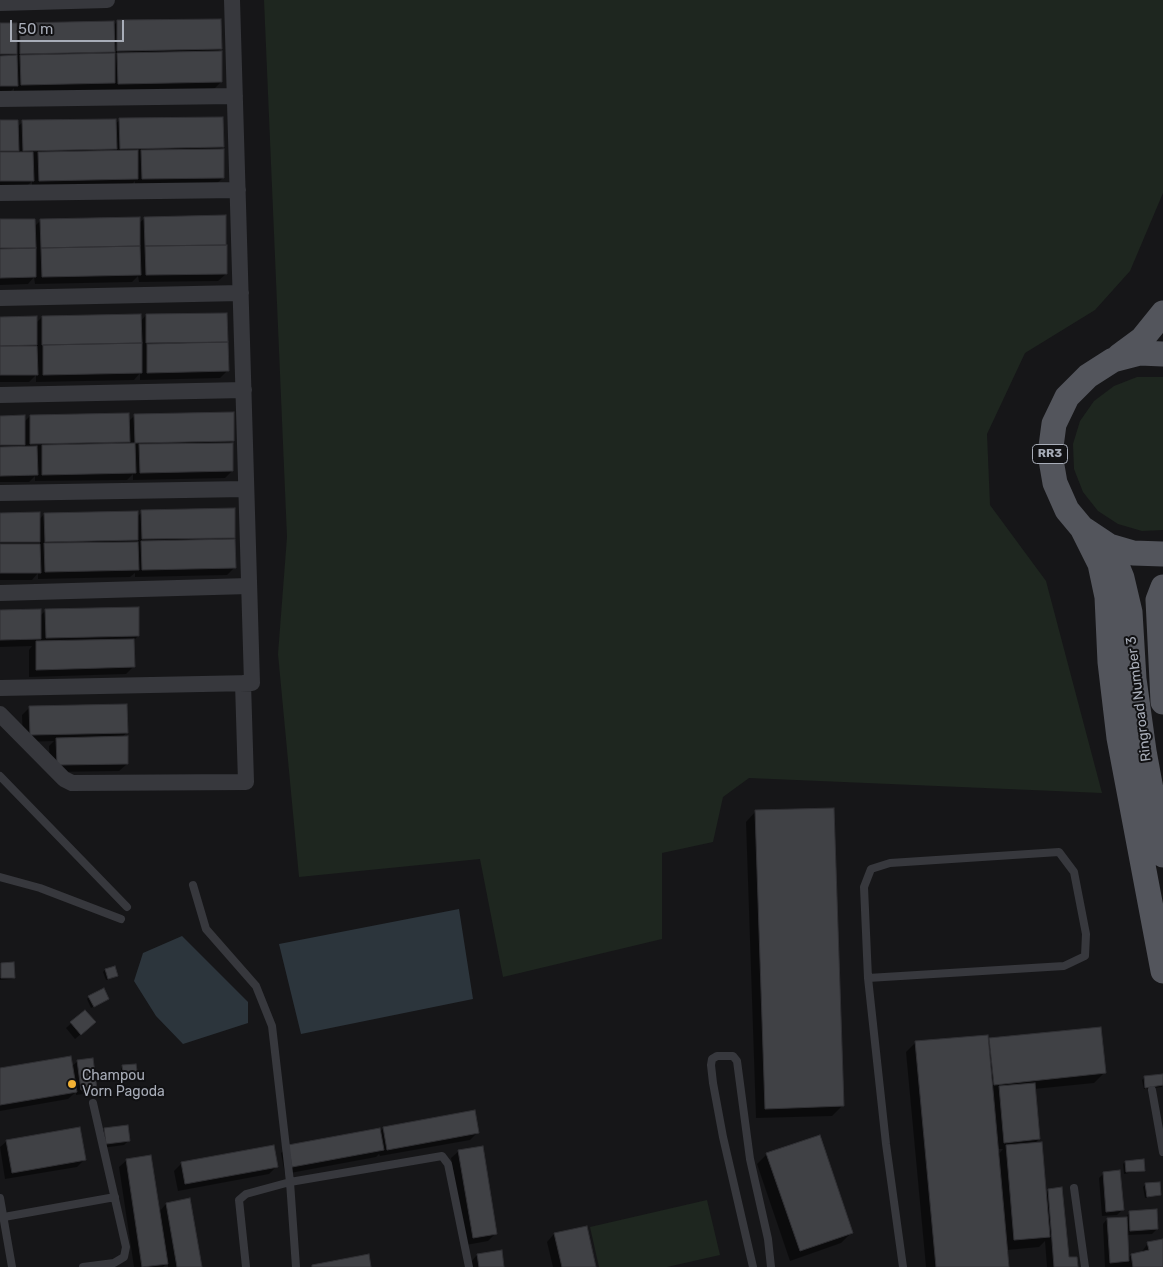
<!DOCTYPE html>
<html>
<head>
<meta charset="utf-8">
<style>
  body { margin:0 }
  #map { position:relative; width:1163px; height:1267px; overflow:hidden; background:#161618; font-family:Rubik,sans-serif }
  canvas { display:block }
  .scale { position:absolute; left:10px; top:20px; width:114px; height:22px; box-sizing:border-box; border:2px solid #a8adb8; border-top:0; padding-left:6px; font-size:15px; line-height:18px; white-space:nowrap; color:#a8adb8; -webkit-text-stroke:4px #111113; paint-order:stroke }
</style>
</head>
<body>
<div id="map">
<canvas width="1163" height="1267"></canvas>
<div class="scale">50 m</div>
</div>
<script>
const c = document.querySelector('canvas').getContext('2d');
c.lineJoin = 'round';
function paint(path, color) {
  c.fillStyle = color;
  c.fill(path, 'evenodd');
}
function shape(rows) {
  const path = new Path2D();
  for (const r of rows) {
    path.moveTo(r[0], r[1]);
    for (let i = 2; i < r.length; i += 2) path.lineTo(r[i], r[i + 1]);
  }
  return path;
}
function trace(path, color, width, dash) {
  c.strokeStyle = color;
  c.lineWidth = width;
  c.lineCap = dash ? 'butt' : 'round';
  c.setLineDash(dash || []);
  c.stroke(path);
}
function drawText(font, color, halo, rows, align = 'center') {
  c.font = font + ' Rubik,sans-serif';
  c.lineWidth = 4;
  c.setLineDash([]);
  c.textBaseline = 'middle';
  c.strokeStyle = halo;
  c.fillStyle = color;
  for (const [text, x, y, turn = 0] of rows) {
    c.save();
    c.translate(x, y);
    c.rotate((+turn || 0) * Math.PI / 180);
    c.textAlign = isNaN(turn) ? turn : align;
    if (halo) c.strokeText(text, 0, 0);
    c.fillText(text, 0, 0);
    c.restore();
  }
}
paint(shape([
  [264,0,1163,0,1163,193,1130,271,1095,310,1025,353,987,434,990,505,1046,581,1102,793,749,778,723,797,713,842,662,853,662,939,503,977,480,859,299,877,278,654,287,537],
  [1137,377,1163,377,1163,530,1142,531,1118,524,1098,511,1083,492,1074,469,1073,444,1080,421,1094,401,1114,386],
  [707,1200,720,1255,667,1267,599,1267,590,1227]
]), '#1e261f');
paint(shape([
  [459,909,473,999,301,1034,279,944],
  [182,936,248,1002,248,1023,183,1044,156,1016,134,981,143,953]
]), '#2c353c');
paint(shape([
  [117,22,220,49,217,53,221,82,211,92,14,92,14,88,9,93,0,93,0,25,16,29,20,24,113,26],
  [120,120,223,147,219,150,223,178,215,185,135,186,135,181,130,186,32,188,32,181,25,188,0,188,0,122,17,127,23,122,115,124],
  [224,217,226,274,218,281,139,282,138,276,132,282,35,284,34,277,28,284,0,285,0,221,34,227,41,220,138,224,145,218],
  [226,314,227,371,220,378,140,380,140,373,134,380,36,382,36,375,29,382,0,382,0,318,35,324,42,317,140,322,146,315],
  [135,415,233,440,229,444,232,471,225,478,133,480,133,474,127,480,35,481,35,476,29,482,0,482,0,417,23,423,30,416,128,422],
  [142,512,234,537,231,540,234,568,227,575,135,577,135,573,130,577,38,579,38,573,32,580,0,580,0,514,39,520,44,514,137,517],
  [46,610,138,636,133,641,133,667,126,674,29,677,29,650,32,646,0,647,0,612,40,616],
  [29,708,127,732,122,738,127,764,119,771,50,772,49,746,54,741,23,742,22,715],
  [756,811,842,1106,832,1116,756,1118,746,822],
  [2,964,14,977,12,979,0,980],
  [105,970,116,976,106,980,103,972],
  [89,997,108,999,91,1008,87,999],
  [85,1011,89,1027,75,1039,66,1028],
  [990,1040,1104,1073,1094,1083,1034,1089,1039,1139,1034,1144,1045,1193,1049,1190,1068,1259,1076,1267,1047,1267,1045,1241,1039,1247,1007,1250,1008,1267,926,1267,906,1052,916,1042,987,1042],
  [997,1149,1003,1149,998,1155],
  [78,1061,95,1088,91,1093,76,1095,76,1092,68,1099,0,1111,0,1069,71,1067],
  [123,1066,136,1077,122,1080,121,1069],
  [1163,1075,1162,1087,1144,1089,1142,1080,1144,1078],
  [105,1129,129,1140,124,1145,102,1148,100,1133],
  [383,1129,478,1132,470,1140,380,1156,379,1154,376,1157,285,1174,281,1153,289,1146,380,1132],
  [7,1141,85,1159,77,1167,5,1179,0,1147],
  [459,1151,496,1233,488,1241,466,1245,451,1158],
  [767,1154,851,1233,841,1243,790,1261,757,1164],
  [127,1160,159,1212,166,1204,201,1267,168,1267,168,1262,163,1267,134,1267,119,1167],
  [1125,1162,1144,1170,1124,1174,1123,1164],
  [182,1163,276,1167,269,1174,178,1191,174,1171],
  [1104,1173,1122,1210,1117,1215,1102,1216,1099,1178],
  [1145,1185,1160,1194,1145,1198,1143,1187],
  [1130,1212,1157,1229,1152,1234,1127,1235,1128,1258,1131,1255,1141,1253,1148,1243,1163,1240,1163,1267,1105,1267,1103,1224,1107,1219,1125,1218],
  [554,1234,595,1267,553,1267,547,1242],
  [477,1255,503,1267,471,1267,470,1263]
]), '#0007');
const building = shape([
  [221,19,222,49,117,51,117,20,221,19],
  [114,21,115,52,20,54,20,23,114,21],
  [0,23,17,23,17,54,0,54,0,23],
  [222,51,222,82,118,84,117,53,222,51],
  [115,53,115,83,21,85,20,55,115,53],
  [17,55,18,86,0,86,0,56,17,55],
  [223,117,224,147,120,149,119,118,223,117],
  [116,119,117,149,23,151,22,120,116,119],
  [0,120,18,120,19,151,0,151,0,120],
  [224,149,224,178,142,179,141,150,224,149],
  [138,150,138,179,39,181,38,152,138,150],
  [0,152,33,152,34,181,0,181,0,152],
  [226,215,226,245,145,246,144,217,226,215],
  [140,217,140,246,41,248,40,219,140,217],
  [0,219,35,219,36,248,0,248,0,219],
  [227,245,227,274,146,275,145,246,227,245],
  [140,246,141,275,42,277,41,248,140,246],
  [36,248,36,277,0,278,0,249,36,248],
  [227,313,228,342,146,343,146,314,227,313],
  [141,314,142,343,42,345,42,316,141,314],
  [37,316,37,345,0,346,0,317,37,316],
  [228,342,229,371,147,373,147,344,228,342],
  [142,343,142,373,43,375,43,345,142,343],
  [0,346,37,346,38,375,0,375,0,346],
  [234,412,234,441,135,443,134,414,234,412],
  [129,413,130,442,30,444,30,415,129,413],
  [25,415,25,445,0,445,0,416,25,415],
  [135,443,136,473,42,475,42,445,135,443],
  [233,443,233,471,140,473,139,444,233,443],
  [37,446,38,475,0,476,0,447,37,446],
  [235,508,235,538,142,539,141,510,235,508],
  [138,511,138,540,45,542,44,513,138,511],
  [40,512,40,542,0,542,0,513,40,512],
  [235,539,236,568,142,570,141,541,235,539],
  [138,542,139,570,45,572,44,543,138,542],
  [0,544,40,544,41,573,0,573,0,544],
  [139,607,139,636,46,638,45,609,139,607],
  [41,609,41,639,0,640,0,610,41,609],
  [134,639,135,667,36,670,36,641,134,639],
  [127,704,128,733,30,735,29,706,127,704],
  [128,736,128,764,57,765,56,738,128,736],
  [834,808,844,1106,765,1109,755,810,834,808],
  [14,962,15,978,1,978,1,963,14,962],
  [115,966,118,976,108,979,105,969,115,966],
  [104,988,109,999,94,1007,88,996,104,988],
  [85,1010,96,1022,81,1035,70,1022,85,1010],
  [1101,1027,1106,1073,994,1085,989,1038,1101,1027],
  [988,1035,1009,1267,936,1267,915,1041,988,1035],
  [71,1056,77,1092,0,1105,0,1068,71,1056],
  [93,1058,97,1089,81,1090,77,1060,93,1058],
  [136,1064,138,1077,124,1078,122,1065,136,1064],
  [1163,1074,1163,1085,1145,1088,1144,1076,1163,1074],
  [1035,1083,1040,1139,1004,1143,999,1086,1035,1083],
  [475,1110,479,1133,387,1150,383,1127,475,1110],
  [128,1125,130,1141,106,1144,104,1128,128,1125],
  [80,1127,86,1160,12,1173,6,1140,80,1127],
  [380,1128,384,1150,292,1167,288,1145,380,1128],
  [820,1135,853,1233,800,1251,766,1153,820,1135],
  [1042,1142,1050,1237,1014,1240,1006,1145,1042,1142],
  [274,1145,278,1167,185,1184,181,1162,274,1145],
  [483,1146,497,1234,473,1238,458,1150,483,1146],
  [151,1155,168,1264,142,1267,126,1159,151,1155],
  [1144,1159,1145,1171,1126,1172,1125,1161,1144,1159],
  [1120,1170,1124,1210,1106,1212,1103,1172,1120,1170],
  [1160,1182,1161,1195,1147,1197,1145,1183,1160,1182],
  [1062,1187,1069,1257,1077,1257,1078,1267,1054,1267,1048,1189,1062,1187],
  [190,1198,202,1267,177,1267,166,1203,190,1198],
  [1157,1209,1158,1229,1130,1231,1129,1211,1157,1209],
  [1127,1217,1129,1261,1110,1263,1107,1218,1127,1217],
  [587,1226,596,1267,562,1267,554,1233,587,1226],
  [1163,1239,1163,1267,1133,1267,1131,1254,1149,1250,1147,1242,1163,1239],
  [502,1250,504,1267,479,1267,477,1254,502,1250],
  [369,1254,371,1267,312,1267,312,1265,369,1254]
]);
paint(building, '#404145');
trace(building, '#303034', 1);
trace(shape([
  [0,776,127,907],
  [0,877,40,888,121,919],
  [193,885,206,929,256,986,272,1026,290,1182,296,1267],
  [868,978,864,887,871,869,890,863,1059,852,1074,872,1086,934,1085,956,1064,966,868,978,886,1144,903,1267],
  [1152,1090,1163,1152],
  [1074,1188,1085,1267],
  [0,1198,12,1267],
  [4,1217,115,1197],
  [83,1267,114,1263,124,1257,126,1247,93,1103],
  [246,1267,239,1200,246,1194,290,1182,442,1156,448,1164,469,1267],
  [753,1267,723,1137,713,1083,711,1065,712,1059,717,1056,733,1056,737,1061,750,1159,768,1239,771,1267]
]), '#37383d', 8);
trace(shape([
  [0,3,107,0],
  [0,99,235,96],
  [0,193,238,190],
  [0,298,241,293],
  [0,395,244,390],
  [0,493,246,489],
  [0,593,249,586],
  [0,688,252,683,232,0],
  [0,714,64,779,72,783,246,782,243,683]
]), '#37383d', 16);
trace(shape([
  [1163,354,1140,353,1113,360,1088,376,1067,397,1054,424,1050,454,1055,483,1067,510,1082,528,1109,546,1133,553,1163,554],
  [1119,356,1142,339,1163,313],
  [1082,528,1100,564,1107,597,1110,662,1119,738,1163,971],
  [1109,546,1122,578,1130,612,1134,679,1144,751,1163,855],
  [1163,587,1158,600,1163,702]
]), '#53555c', 25);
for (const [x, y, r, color] of [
  [72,1084,5,"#f2b134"]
]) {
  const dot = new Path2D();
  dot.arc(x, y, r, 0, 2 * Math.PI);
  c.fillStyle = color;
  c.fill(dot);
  trace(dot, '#111113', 2);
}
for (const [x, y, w] of [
  [1050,454,35]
]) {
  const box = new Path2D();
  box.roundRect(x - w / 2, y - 9.5, w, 19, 4);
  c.fillStyle = '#111113';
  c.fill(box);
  trace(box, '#a8adb8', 1);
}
drawText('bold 12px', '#a8adb8', null, [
  ["RR3",1050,454]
]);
drawText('14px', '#a8adb8', '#111113', [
  ["Ringroad Number 3",1139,699,-97]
]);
drawText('14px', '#a8adb8', '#111113', [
  ["Champou",82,1076],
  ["Vorn Pagoda",82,1092]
], 'left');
</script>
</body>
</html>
